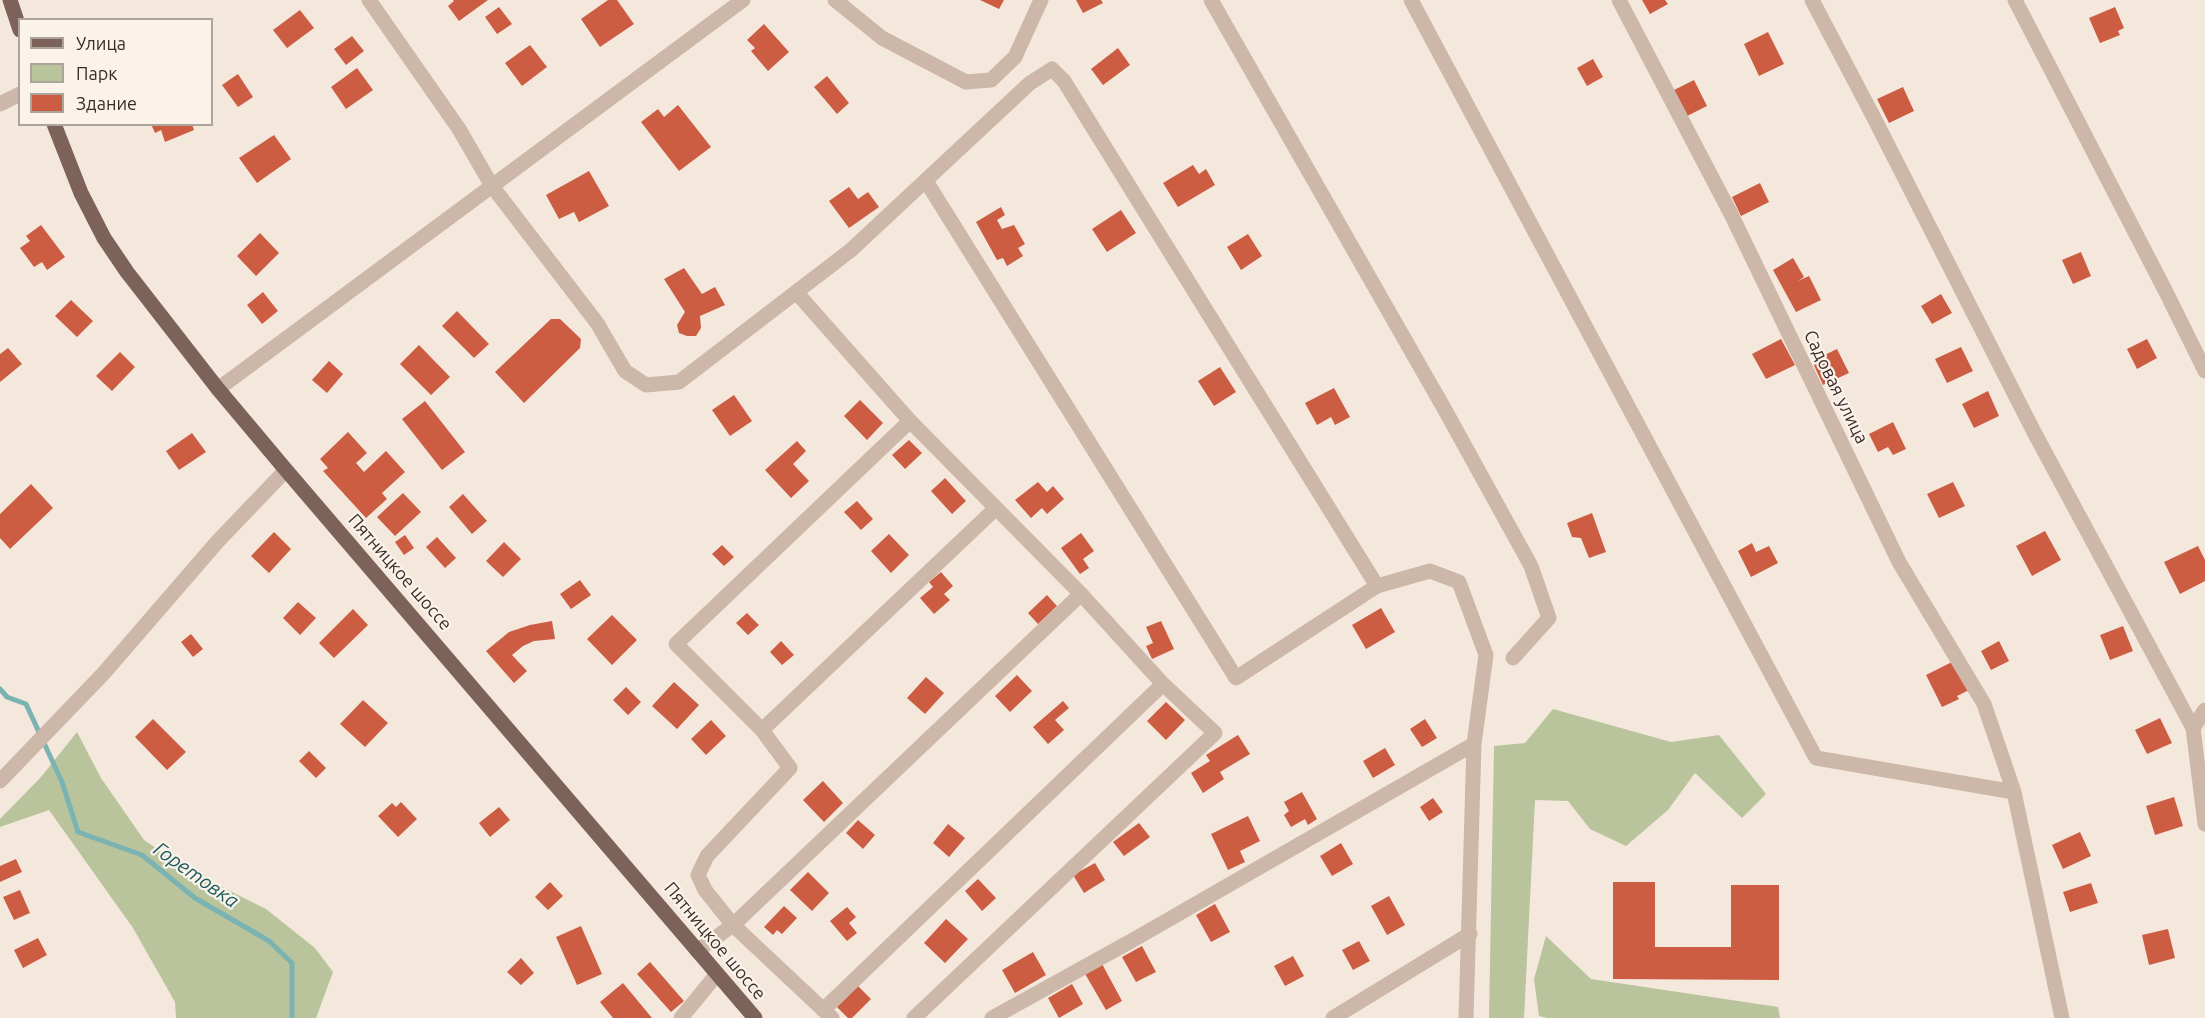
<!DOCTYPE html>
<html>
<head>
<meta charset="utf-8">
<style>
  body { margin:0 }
  #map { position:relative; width:2205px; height:1018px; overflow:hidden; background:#f4e8dd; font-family:Ubuntu,sans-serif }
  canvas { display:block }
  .legend { position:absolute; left:18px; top:18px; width:195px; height:108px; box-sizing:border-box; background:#fbf2ea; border:2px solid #ada39d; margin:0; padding:8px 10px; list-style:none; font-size:18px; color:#392d29 }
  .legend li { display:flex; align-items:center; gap:12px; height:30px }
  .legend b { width:30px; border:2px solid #ada39d }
</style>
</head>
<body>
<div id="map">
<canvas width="2205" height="1018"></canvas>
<ul class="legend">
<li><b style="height:8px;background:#7c6259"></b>Улица</li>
<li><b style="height:16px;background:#b9c49c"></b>Парк</li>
<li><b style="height:16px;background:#cc5c42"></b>Здание</li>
</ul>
</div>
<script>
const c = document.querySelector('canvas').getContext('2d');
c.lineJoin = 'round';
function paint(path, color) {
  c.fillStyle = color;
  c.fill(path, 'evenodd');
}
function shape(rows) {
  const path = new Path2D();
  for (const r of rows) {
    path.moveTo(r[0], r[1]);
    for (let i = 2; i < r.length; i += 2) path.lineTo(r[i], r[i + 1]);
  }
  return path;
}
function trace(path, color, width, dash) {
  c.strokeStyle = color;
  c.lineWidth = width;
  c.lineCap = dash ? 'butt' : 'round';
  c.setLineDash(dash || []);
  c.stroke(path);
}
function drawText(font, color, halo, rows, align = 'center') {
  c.font = font + ' Ubuntu,sans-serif';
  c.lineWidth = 4.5;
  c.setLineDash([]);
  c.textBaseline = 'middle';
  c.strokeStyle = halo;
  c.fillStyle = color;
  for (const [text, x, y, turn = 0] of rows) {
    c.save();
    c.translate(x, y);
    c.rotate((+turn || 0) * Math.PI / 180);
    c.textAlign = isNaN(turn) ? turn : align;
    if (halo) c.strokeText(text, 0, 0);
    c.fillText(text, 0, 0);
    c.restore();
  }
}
paint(shape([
  [1553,709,1671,742,1719,735,1766,794,1742,818,1695,773,1668,810,1626,846,1590,829,1568,801,1535,800,1524,1018,1489,1018,1494,746,1525,743],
  [77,732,101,778,144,840,188,870,266,909,315,948,333,972,316,1018,176,1018,175,1002,133,928,49,810,0,827,0,819,41,777],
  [1546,936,1591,979,1778,1007,1780,1018,1547,1018,1539,1016,1534,979]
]), '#b9c49c');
trace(shape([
  [0,689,7,697,26,704,62,782,78,832,142,855,195,898,269,941,292,963,292,1018]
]), '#7ab3b2', 5);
paint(shape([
  [453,0,488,0,459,21,448,6,454,1],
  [608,0,617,0,634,24,600,47,581,19],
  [980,0,1004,0,999,9],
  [1076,0,1101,0,1103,3,1083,13],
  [1642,0,1665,0,1668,4,1650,14],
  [499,7,512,24,497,34,485,17],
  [2115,7,2124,28,2118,31,2120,35,2100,43,2089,18],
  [300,10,314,28,287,48,273,30],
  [764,24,789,52,768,71,751,51,755,48,747,40],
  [1768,32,1784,64,1759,76,1744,44],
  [352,36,364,51,346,65,334,49],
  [530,45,547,67,522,86,505,63],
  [1118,48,1130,65,1103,85,1091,69],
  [1593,59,1603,77,1587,86,1577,68],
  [357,68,373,90,346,109,331,87],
  [238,74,253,97,238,107,222,85],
  [827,76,849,103,837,114,814,87],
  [1694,80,1707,106,1687,116,1674,90],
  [1903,87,1914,111,1889,123,1877,99],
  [678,105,711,147,679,171,641,122,658,109,664,117],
  [151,124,192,124,194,130,165,142,161,130,155,133],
  [274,135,291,159,257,183,239,158],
  [1193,165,1199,174,1206,169,1215,185,1178,207,1163,183],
  [589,171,609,206,579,222,574,212,559,219,546,195],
  [1760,183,1769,202,1741,216,1732,197],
  [849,187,858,199,868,192,879,207,849,228,829,201],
  [1001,207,1005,215,997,220,1002,229,1014,225,1025,244,1018,248,1023,256,1007,266,1003,258,997,260,976,222],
  [1121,210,1136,233,1107,252,1092,229],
  [41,225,65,257,47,270,42,262,34,267,20,248,30,241,26,236],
  [260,233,279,253,256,276,237,256],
  [1248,234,1262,256,1241,270,1227,247],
  [2081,252,2091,276,2073,284,2062,260],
  [1793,258,1804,277,1798,281,1809,276,1821,300,1796,312,1773,270],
  [684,268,702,294,715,287,725,305,700,316,701,328,696,336,687,336,679,333,677,325,685,312,664,279],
  [263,292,278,311,262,324,247,305],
  [1941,294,1952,313,1932,324,1921,306],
  [71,300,93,321,77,337,55,316],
  [457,311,489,344,474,358,442,326],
  [551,319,560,319,581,339,580,348,524,403,495,372],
  [1781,339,1795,365,1766,379,1752,354],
  [2147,339,2157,358,2137,369,2127,349],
  [419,345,450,377,431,395,400,364],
  [1961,347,1973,371,1947,383,1935,359],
  [8,348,22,364,0,382,0,354],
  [1837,349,1849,373,1823,385,1812,361],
  [120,352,135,367,112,391,96,376],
  [329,361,343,374,327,393,312,380],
  [1220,367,1236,392,1214,406,1198,381],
  [1334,388,1350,417,1335,425,1331,417,1317,425,1305,403],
  [1988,391,1999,416,1974,428,1962,404],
  [734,395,752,421,730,436,712,410],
  [860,400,883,423,867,440,844,416],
  [425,401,465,452,442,470,402,419],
  [1893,422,1906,449,1893,455,1888,447,1878,452,1869,434],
  [348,432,367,453,356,463,364,472,386,451,405,472,382,493,387,499,366,518,323,471,328,468,320,459],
  [192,433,206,452,179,470,166,451],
  [909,440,922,453,905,469,892,455],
  [797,441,806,451,793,464,809,481,791,498,765,470],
  [945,478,966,501,952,514,931,491],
  [1038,482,1047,492,1053,486,1064,499,1047,514,1042,508,1031,518,1015,500],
  [1953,482,1965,506,1939,518,1927,494],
  [31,484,53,508,10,549,0,538,0,514],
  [403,493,421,512,395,536,377,517],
  [463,494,487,521,472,534,449,507],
  [857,501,873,519,861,530,844,512],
  [1592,513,1606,552,1589,558,1581,538,1572,537,1567,523],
  [2045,531,2061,560,2032,576,2016,546],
  [274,532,291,549,269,573,251,556],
  [1081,533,1094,551,1083,559,1089,568,1080,574,1061,548],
  [889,534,909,555,891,573,871,551],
  [405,535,414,548,404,555,395,542],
  [437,537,456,558,445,568,426,547],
  [504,542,521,559,503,577,486,561],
  [1752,543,1756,552,1769,546,1778,563,1751,577,1738,551],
  [722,545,734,557,724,566,712,554],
  [2198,546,2205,560,2205,581,2180,594,2164,562],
  [941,572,953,586,944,594,950,600,934,614,920,598,933,587,929,582],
  [580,580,591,595,571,609,560,594],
  [1047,595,1057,606,1038,624,1028,613],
  [298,602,316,618,300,635,283,618],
  [1381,608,1395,632,1366,649,1352,625],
  [353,609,368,625,334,658,319,643],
  [747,613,759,625,748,635,736,623],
  [612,615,637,640,612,665,587,639],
  [552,621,555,639,534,641,523,646,512,655,527,671,514,683,486,651,509,632,530,625],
  [1161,621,1174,649,1152,659,1146,646,1153,643,1146,627],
  [2123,626,2133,651,2110,660,2100,635],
  [191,634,203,649,193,657,181,642],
  [781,641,794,655,782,665,770,652],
  [1999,641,2009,661,1991,670,1981,651],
  [1956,660,1971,689,1957,696,1959,699,1942,707,1926,675],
  [1017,675,1032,691,1010,712,995,696],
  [926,677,944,693,925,714,907,698],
  [674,682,699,705,677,729,652,706],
  [626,687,641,702,628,715,613,700],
  [363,700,388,723,365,747,340,724],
  [1063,701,1069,708,1055,720,1064,730,1048,744,1033,727],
  [1166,702,1185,720,1166,740,1147,721],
  [2160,718,2172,743,2147,754,2135,730],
  [153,719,186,752,167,770,135,737],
  [1425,719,1437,738,1422,747,1410,729],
  [711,720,726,736,706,755,691,739],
  [1238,735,1250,754,1220,772,1224,779,1203,793,1191,773,1210,761,1206,755],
  [1385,748,1395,765,1373,778,1363,761],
  [309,751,326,768,316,778,299,761],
  [823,781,843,803,824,822,803,800],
  [1302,792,1317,819,1308,825,1305,819,1291,827,1284,815,1289,811,1284,802],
  [2174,797,2183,826,2155,835,2146,806],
  [1433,798,1443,812,1429,821,1420,807],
  [401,802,417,819,398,837,378,816,392,803,396,807],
  [499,807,510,820,490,837,479,823],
  [1248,816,1260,841,1240,851,1245,862,1228,870,1211,834],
  [858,820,875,835,863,849,846,833],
  [1139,823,1150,837,1124,856,1113,842],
  [948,824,965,838,949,857,933,843],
  [2080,832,2091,856,2063,869,2052,845],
  [1341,843,1353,864,1332,876,1320,856],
  [16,859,22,872,0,882,0,866],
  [1095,863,1105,880,1084,893,1073,875],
  [808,872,829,893,812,911,790,890],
  [978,879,996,898,982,911,965,891],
  [550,882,563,896,548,910,535,897],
  [1613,882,1655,882,1655,947,1731,947,1731,885,1779,885,1779,980,1613,979],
  [2091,883,2098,903,2070,912,2063,892],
  [20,890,30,913,14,920,3,897],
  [1389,896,1405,925,1387,935,1371,906],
  [1215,904,1230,932,1211,942,1196,915],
  [784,906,797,918,782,934,777,930,773,935,764,927],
  [847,907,856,917,849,923,857,933,847,941,830,921],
  [946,919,968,939,945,963,924,943],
  [581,926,602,974,577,985,556,937],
  [2168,929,2175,958,2149,965,2142,935],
  [38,938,47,955,23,968,14,950],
  [1359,941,1370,961,1353,970,1342,950],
  [1142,946,1156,972,1136,982,1122,957],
  [1033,952,1046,975,1015,993,1002,970],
  [1293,956,1304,976,1285,986,1274,966],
  [521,958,534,973,521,985,507,972],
  [650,962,684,1001,671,1012,637,974],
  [1101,962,1122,1001,1106,1010,1084,972],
  [623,983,652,1018,613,1018,600,1002],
  [1072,984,1083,1004,1059,1018,1048,998],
  [858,986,871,999,852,1018,848,1018,837,1007]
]), '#cc5c42');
trace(shape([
  [369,0,459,129,492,186,597,323,625,371,646,385,679,382,851,250,1030,83,1052,69,1064,81,1377,586],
  [835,0,882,38,966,82,991,80,1015,57,1041,0],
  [1211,0,1445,410,1531,566,1549,618,1513,658],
  [1411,0,1816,758,2014,792,2062,1018],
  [1619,0,1731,214,1899,562,1984,704,2014,792],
  [1812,0,1872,114,2034,432,2193,728],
  [2015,0,2166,292,2205,371],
  [0,104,20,94],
  [926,181,1236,678,1377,586,1430,571,1459,582,1486,655,1474,744,1466,1018],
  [796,292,910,421,1081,594,1163,684,1215,733,914,1018],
  [218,389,743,0],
  [2205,710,2193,728,2205,824],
  [762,730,995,509],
  [0,781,103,674,218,541,286,470],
  [697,951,733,925,1081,594],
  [823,1010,1163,684],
  [681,1018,717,974],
  [832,1018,733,925,705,890,698,875,707,856,790,768,762,730,676,644,910,421],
  [992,1018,1133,940,1474,744],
  [1333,1018,1470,934]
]), '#cdb7a8', 15);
trace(shape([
  [10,0,20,30],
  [54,124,81,193,104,238,127,272,218,389,286,470,755,1018]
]), '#7c6259', 15);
drawText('18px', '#392d29', '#fbf2ea', [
  ["Садовая улица",1836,387,64],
  ["Пятницкое шоссе",400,572,49],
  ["Пятницкое шоссе",715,941,50]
]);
drawText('italic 20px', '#1b5d5d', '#fbf2ea', [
  ["Горетовка",196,875,35]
]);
</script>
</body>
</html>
